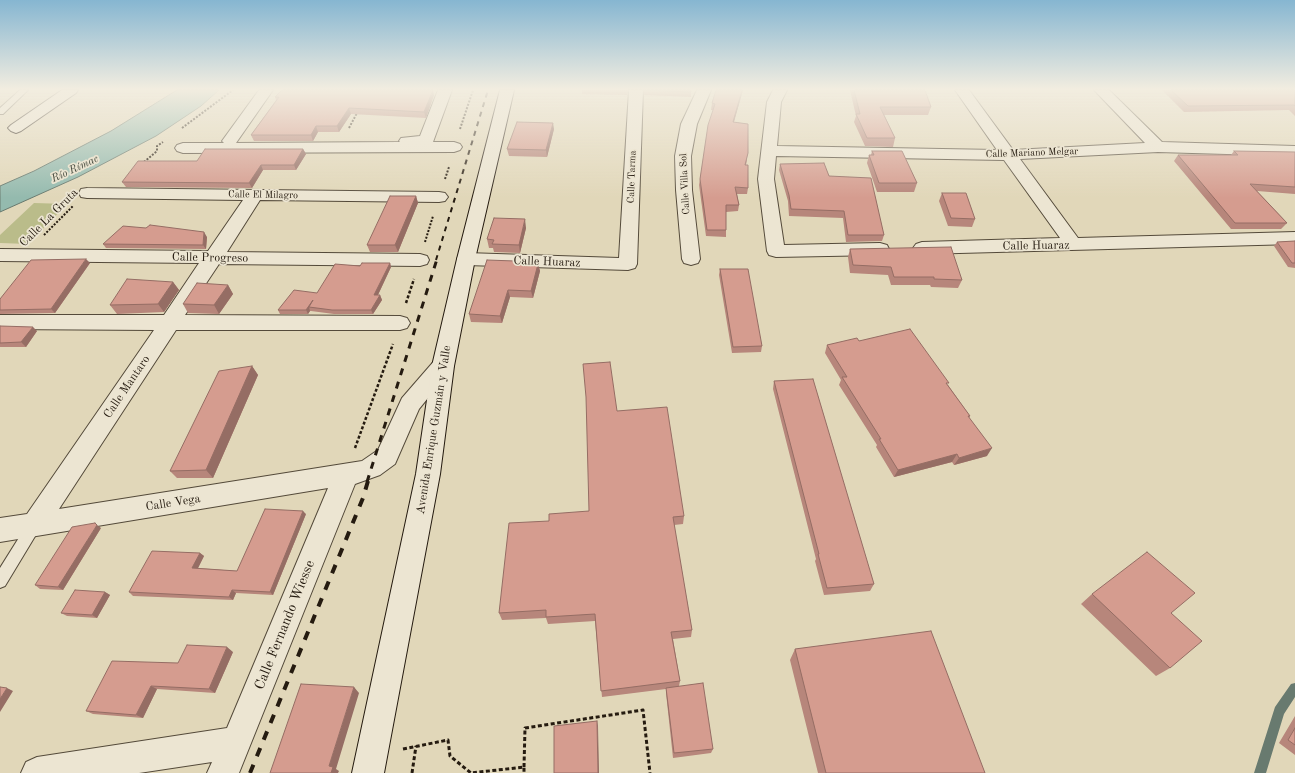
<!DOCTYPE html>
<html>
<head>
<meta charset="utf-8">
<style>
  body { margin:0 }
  canvas { display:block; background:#e1d7b9 }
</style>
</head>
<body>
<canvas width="1295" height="773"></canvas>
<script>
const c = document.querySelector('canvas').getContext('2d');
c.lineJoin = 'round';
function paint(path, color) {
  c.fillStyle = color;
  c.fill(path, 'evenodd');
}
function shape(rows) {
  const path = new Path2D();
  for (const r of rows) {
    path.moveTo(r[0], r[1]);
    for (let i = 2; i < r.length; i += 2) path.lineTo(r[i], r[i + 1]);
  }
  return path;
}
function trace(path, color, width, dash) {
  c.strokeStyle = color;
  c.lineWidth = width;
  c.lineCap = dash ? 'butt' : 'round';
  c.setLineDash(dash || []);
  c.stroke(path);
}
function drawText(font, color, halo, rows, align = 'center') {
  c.font = font + ' "Old Standard TT",serif';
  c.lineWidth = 3.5;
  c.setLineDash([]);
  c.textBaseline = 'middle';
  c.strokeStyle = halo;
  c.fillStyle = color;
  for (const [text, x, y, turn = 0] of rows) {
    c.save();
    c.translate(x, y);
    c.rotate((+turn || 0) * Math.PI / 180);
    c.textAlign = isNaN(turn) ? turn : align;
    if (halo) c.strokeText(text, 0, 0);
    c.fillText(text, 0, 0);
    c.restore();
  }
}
paint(shape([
  [34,203,67,204,28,244,0,243,0,235]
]), '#babc8a');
const water = shape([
  [177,90,219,90,201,106,156,136,78,177,0,212,0,186,34,171,111,131,177,90]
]);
paint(water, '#94baae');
trace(water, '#687a6f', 1);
paint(shape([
  [1295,683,1295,697,1284,714,1266,773,1254,773,1275,707,1291,684,1295,683]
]), '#687a6f');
const lane = shape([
  [20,90,28,90,3,114,0,114,0,108,20,90],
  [35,518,40,520,42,524,40,528,5,586,0,588,0,568,30,520,35,518]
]);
const street = shape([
  [259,90,273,90,236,143,400,142,399,141,401,138,420,136,438,90,452,90,433,142,454,142,460,144,462,147,460,150,454,152,183,153,177,151,175,148,177,145,183,143,224,143,222,141,259,90],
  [629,90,643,90,637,264,635,268,628,270,466,265,459,263,457,259,459,255,466,253,619,258,629,90],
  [697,90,711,90,697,124,691,156,692,190,700,259,698,263,691,265,684,263,682,259,676,190,675,156,681,124,697,90],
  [773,90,787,90,781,102,777,146,997,150,955,90,969,90,1013,150,1145,143,1094,90,1109,90,1162,142,1295,146,1295,156,1158,152,1020,159,1078,238,1295,232,1295,244,922,254,916,252,913,248,916,244,922,242,1060,238,1004,160,776,156,774,179,784,245,880,243,887,245,889,249,887,253,880,255,776,257,769,255,767,251,758,179,767,102,773,90],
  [87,188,439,192,445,193,448,197,445,201,439,202,260,200,227,252,420,254,427,256,429,260,427,264,420,266,219,264,185,315,400,316,407,318,410,323,407,328,400,330,176,330,59,509,362,461,378,450,402,398,435,360,443,358,451,360,454,366,419,409,395,464,380,475,355,484,239,773,207,773,212,762,139,773,21,773,26,762,37,757,227,728,328,488,0,542,0,518,27,514,154,330,0,329,0,315,164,315,199,263,0,261,0,249,208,251,243,200,87,198,81,197,79,193,81,189,87,188]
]);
const secondary = shape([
  [62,90,78,90,76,93,21,131,16,133,11,131,8,128,11,125,62,90],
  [500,90,514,90,475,259,454,366,440,474,384,773,352,773,416,474,432,366,457,259,500,90]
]);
trace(lane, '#544a3a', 2);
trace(street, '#544a3a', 2);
trace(secondary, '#251b10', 2);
trace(shape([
  [182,128,233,90],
  [349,128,358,111],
  [460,129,473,90],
  [144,162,157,151,157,146,163,142],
  [445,179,449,167],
  [44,235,73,206],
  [425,242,433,216]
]), '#251b10', 2, [2, 1.5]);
trace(shape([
  [406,303,414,279],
  [355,448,393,344]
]), '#251b10', 2.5, [3, 2]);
trace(shape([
  [403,749,448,740,450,756,471,773,524,767,524,773],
  [524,767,525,728,643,710,650,773],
  [412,773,416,746]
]), '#251b10', 3, [4, 2.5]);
paint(lane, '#ece5d2');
paint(street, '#ece5d2');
paint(secondary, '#ece5d2');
trace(shape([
  [436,260,488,90]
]), '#251b10', 2, [5, 5]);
trace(shape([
  [367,482,437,259]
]), '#251b10', 3, [7, 7]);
trace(shape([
  [250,773,363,498,368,481]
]), '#251b10', 4, [9, 9]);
paint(shape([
  [582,90,629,90,627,95,582,94],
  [643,90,691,90,691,97,644,95],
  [716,90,743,90,734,122,747,160,746,165,748,188,747,194,737,194,739,205,738,211,726,212,726,237,706,236,699,185,700,179,713,110,711,110,712,103],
  [850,90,925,90,931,107,928,115,884,115,895,138,893,147,865,146,854,122,856,116],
  [1162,90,1295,90,1295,116,1289,110,1184,112],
  [434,95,426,118,351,114,339,132,318,132,313,141,254,141,251,135,276,100,275,97],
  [554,129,547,157,509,156,507,149],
  [303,149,306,154,296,170,263,170,252,188,126,187,122,182,197,161],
  [872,151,917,183,914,192,877,192,867,163,869,155,871,155],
  [1234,151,1295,152,1295,194,1257,191,1287,223,1281,229,1231,229,1174,161,1178,155,1231,155],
  [780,164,829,176,884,235,882,241,846,242,843,218,789,216,788,201,779,170],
  [942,193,975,219,972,227,948,226,939,201],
  [416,196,418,203,398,252,370,252,367,245],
  [146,228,207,237,206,249,106,248,103,244],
  [526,228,520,253,494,252,493,248,489,248,487,239],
  [1295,241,1295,268,1288,267,1274,246,1277,242],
  [850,249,962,280,958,288,931,287,930,285,891,285,888,275,850,273,848,257],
  [515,261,516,263,538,264,540,271,533,298,510,297,502,323,471,322,469,314],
  [90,263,55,313,0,314,0,299],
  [390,263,391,267,378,295,380,295,382,300,373,314,334,314,311,311,310,311,308,314,280,314,278,310,317,293,360,266],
  [720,269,762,346,761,352,732,353,719,275],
  [173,282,179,290,164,312,117,314,110,305],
  [228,285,233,294,219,314,188,313,183,304],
  [0,326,37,331,26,347,0,347],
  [859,341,948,385,970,416,969,418,987,456,954,465,952,462,894,477,876,447,877,445,839,385,841,380,825,353,827,345],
  [252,366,258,375,213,478,177,478,170,471],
  [774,381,874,584,870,591,824,595,815,561,816,559,773,389],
  [617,411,684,516,683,524,674,525,692,630,691,637,673,639,680,681,679,686,713,749,711,753,673,758,666,693,666,689,602,697,595,621,548,624,546,618,502,620,499,613,549,521,589,511],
  [306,514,273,595,236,593,233,600,133,596,129,592,200,553,204,556,198,568,237,571],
  [101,528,63,590,40,589,35,585],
  [105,592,110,595,97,618,67,616,61,613],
  [1092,594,1171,613,1170,668,1156,676,1081,604],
  [795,649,985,773,818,773,790,660],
  [233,652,215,693,157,689,143,718,93,714,86,711,178,663],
  [1295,716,1295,755,1279,743]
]), '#b7867b');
paint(shape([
  [433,90,434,95,426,118,424,112],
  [742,90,743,90,732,128,733,122],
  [349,108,351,114,339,132,337,126],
  [553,123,554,129,547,157,546,150],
  [316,126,318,132,313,141,311,135],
  [303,149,306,154,296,170,294,165],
  [261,165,263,170,252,188,249,183],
  [416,196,418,203,398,252,395,245],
  [525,219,526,228,520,253,519,245],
  [204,232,207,237,206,249,203,245],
  [86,259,90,263,55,313,51,309],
  [390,263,391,267,376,299,374,295],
  [538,264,540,271,533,298,531,291],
  [173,282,179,290,164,312,158,304],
  [228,285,233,294,219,314,214,305],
  [508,290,510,297,502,323,500,316],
  [380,295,382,300,373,314,371,310],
  [313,300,309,307,310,311,308,314,306,310],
  [33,327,37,331,26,347,21,342],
  [252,366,258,375,213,478,206,470],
  [992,448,987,456,954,465,959,458],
  [957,454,952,462,894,477,898,470],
  [303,511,306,514,273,595,270,592],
  [97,525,101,528,63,590,58,587],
  [200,553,204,556,196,572,192,568],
  [232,590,236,593,233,600,229,597],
  [105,592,110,595,97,618,92,615],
  [227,647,233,652,215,693,209,689],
  [151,686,157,689,143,718,136,715],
  [354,687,359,693,336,769,339,771,338,773,331,773,329,766],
  [7,688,13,691,0,712,0,699],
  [597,721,598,726,599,773,598,773]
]), '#956d64');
const building = shape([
  [282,90,433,90,424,112,349,108,337,126,316,126,311,135,251,135,279,97,275,97,282,90],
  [644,90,691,90,691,92,644,90],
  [716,90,742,90,733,122,748,124,748,153,745,165,748,165,748,188,735,187,739,205,726,205,726,230,707,230,700,179,708,125,715,104,712,103,716,90],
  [854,90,925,90,931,107,880,107,895,138,867,138,856,114,860,114,854,90],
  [1171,90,1295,90,1295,106,1294,105,1188,106,1171,90],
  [517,122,553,123,546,150,507,149,517,122],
  [205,149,303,149,294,165,261,165,249,183,122,182,138,161,197,161,205,149],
  [872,151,902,151,917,183,879,183,869,155,874,155,872,151],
  [1234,151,1295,152,1295,187,1250,184,1287,223,1235,223,1178,155,1238,155,1234,151],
  [824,163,829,176,871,178,884,235,848,235,844,211,791,209,789,195,780,164,824,163],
  [942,193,966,193,975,219,951,218,942,193],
  [390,196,416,196,395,245,367,245,390,196],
  [494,218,525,219,519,245,492,244,494,240,487,239,494,218],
  [150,225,204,232,203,245,103,244,123,226,146,228,150,225],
  [1295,241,1295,263,1292,263,1277,242,1295,241],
  [951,247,962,280,934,279,934,277,894,277,891,267,853,265,850,249,951,247],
  [86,259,51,309,0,310,0,299,31,260,86,259],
  [487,260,515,261,514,263,538,264,531,291,508,290,500,316,469,314,487,260],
  [362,263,390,263,374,295,380,295,371,310,332,310,309,307,313,300,306,310,278,310,294,290,317,293,335,264,360,266,362,263],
  [720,269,748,269,762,346,733,347,720,269],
  [127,279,173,282,158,304,110,305,127,279],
  [197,283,228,285,214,305,183,304,197,283],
  [0,326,33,327,21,342,0,343,0,326],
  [910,329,949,383,946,383,970,416,968,416,992,448,959,458,957,454,898,470,879,439,881,439,842,377,847,377,827,345,857,338,859,341,910,329],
  [610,362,617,411,667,407,684,516,673,517,692,630,671,632,680,681,601,691,595,614,546,617,546,610,499,613,509,523,549,521,549,514,589,511,586,397,583,364,610,362],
  [252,366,206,470,170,471,219,371,252,366],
  [813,379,874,584,827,588,818,554,819,554,774,381,813,379],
  [265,509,303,511,270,592,232,590,229,597,129,592,152,551,200,553,192,568,237,571,265,509],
  [95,523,97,525,58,587,35,585,72,527,95,523],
  [1147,552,1195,593,1171,613,1202,641,1170,668,1092,594,1147,552],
  [75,590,105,592,92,615,61,613,75,590],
  [931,631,985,773,826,773,795,649,931,631],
  [187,645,227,647,209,689,151,686,136,715,86,711,112,661,178,663,187,645],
  [703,683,713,749,674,753,666,688,703,683],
  [301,684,354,687,329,766,333,767,331,773,270,773,301,684],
  [0,687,7,688,0,699,0,687],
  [597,721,598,773,554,773,554,726,597,721],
  [1295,728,1295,745,1288,740,1295,728]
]);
paint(building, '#d59c8f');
trace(building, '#956d64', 1);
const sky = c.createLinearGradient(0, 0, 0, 198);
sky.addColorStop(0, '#86b6d1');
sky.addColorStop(0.45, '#f2ede0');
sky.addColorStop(1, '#f2ede000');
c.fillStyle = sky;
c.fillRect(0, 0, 1295, 198);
drawText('10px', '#251b10', '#ece5d2', [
  ["Calle Mariano Melgar",1032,153,-2],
  ["Calle Tarma",632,177,-88],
  ["Calle Villa Sol",685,184,-93],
  ["Calle El Milagro",263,195,1]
]);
drawText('italic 11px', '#464b3f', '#ece5d2', [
  ["Río Rímac",75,169,-25]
]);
drawText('12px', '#251b10', '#ece5d2', [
  ["Calle La Gruta",49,218,-45],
  ["Calle Huaraz",1036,246,-1],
  ["Calle Progreso",210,258,1],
  ["Calle Huaraz",547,262,2],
  ["Calle Mantaro",127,387,-56],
  ["Avenida Enrique Guzmán y Valle",434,430,-81],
  ["Calle Vega",173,503,-9]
]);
drawText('14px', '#251b10', '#ece5d2', [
  ["Calle Fernando Wiesse",285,625,-68]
]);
</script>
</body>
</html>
